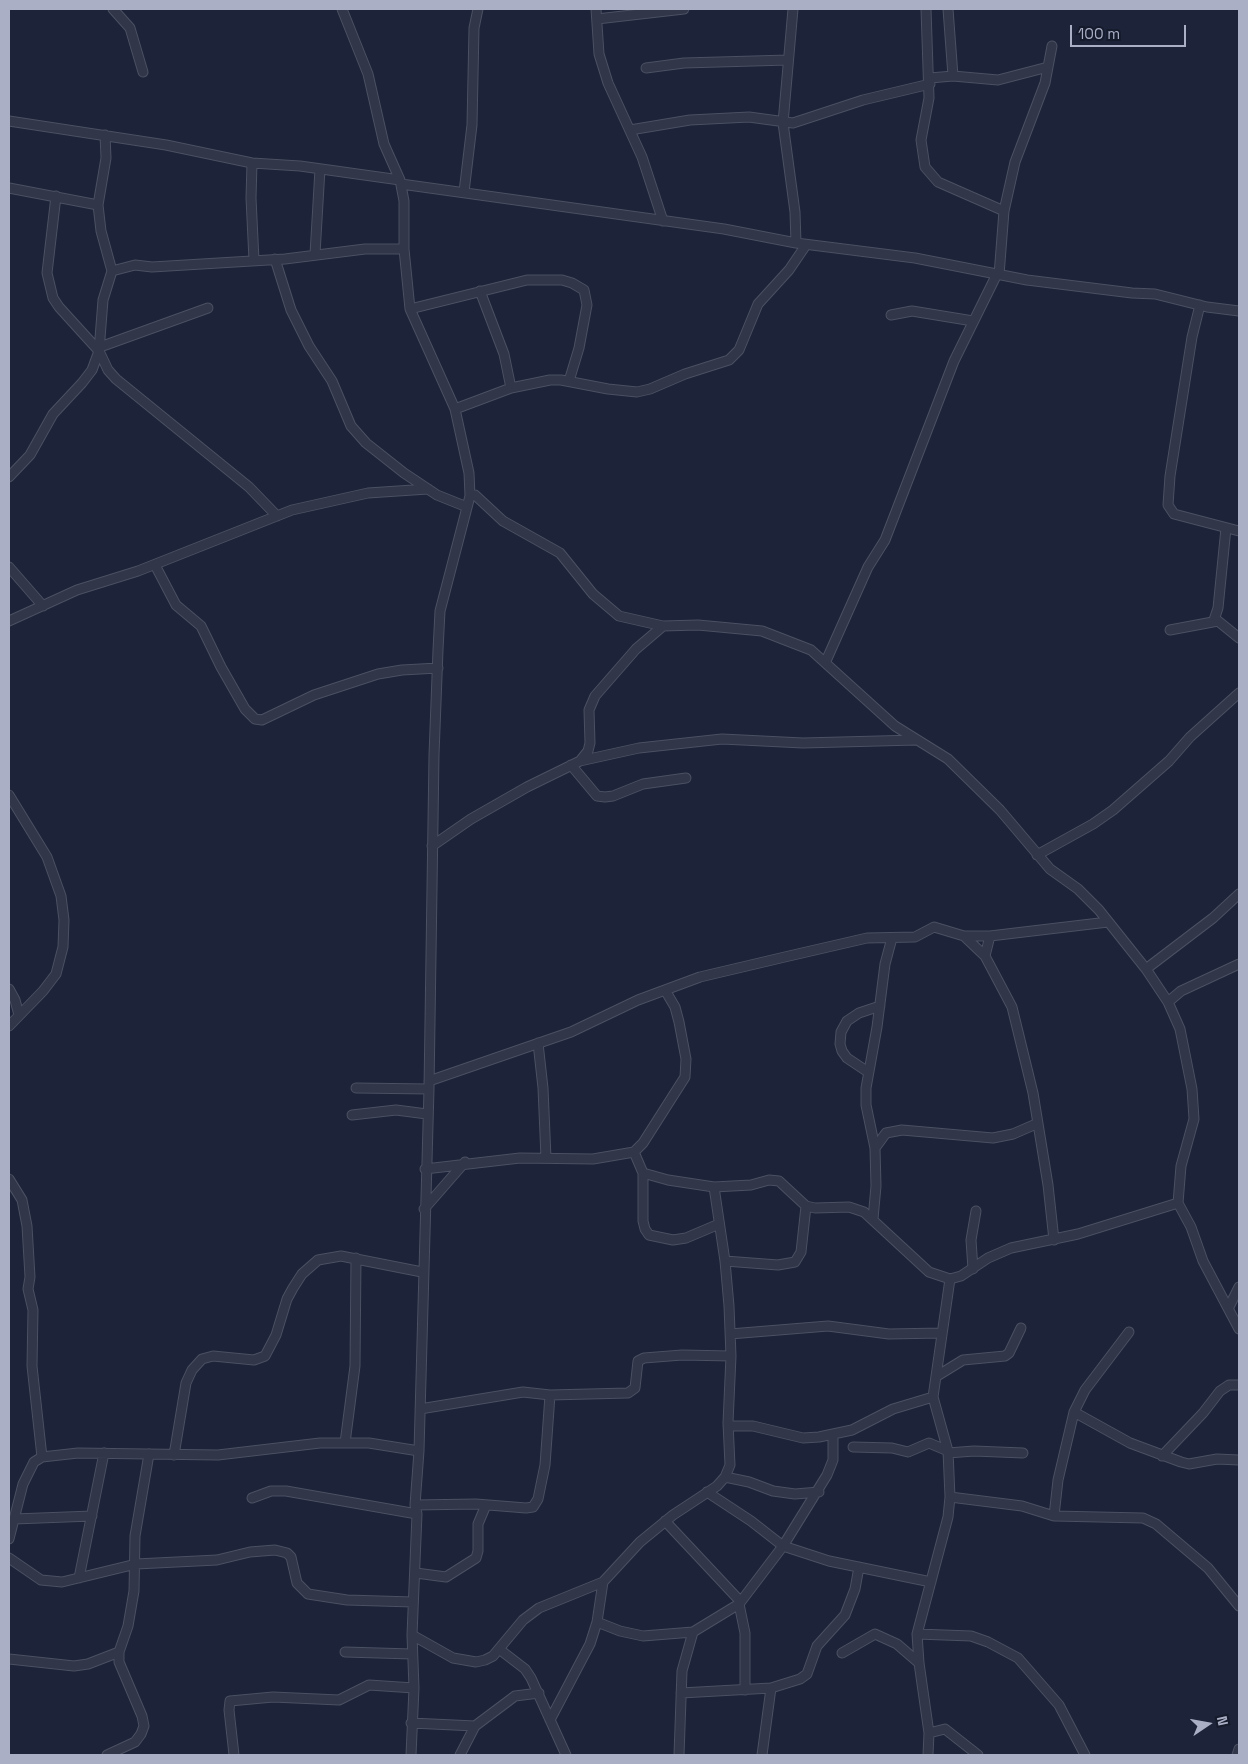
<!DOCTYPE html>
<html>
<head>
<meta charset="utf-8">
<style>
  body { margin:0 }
  #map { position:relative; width:1248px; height:1764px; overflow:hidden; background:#1d2338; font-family:"Space Grotesk",sans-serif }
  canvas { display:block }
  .frame { position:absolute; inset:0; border:10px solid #aaafc6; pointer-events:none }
  .north { position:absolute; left:1183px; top:1699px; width:50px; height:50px; -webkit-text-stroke:4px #161b2c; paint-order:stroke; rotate:78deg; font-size:14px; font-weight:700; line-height:20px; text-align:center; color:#aaafc6 }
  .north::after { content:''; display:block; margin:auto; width:18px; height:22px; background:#aaafc6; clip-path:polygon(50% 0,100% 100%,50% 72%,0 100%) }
  .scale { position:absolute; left:1070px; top:25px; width:116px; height:22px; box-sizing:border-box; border:2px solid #aaafc6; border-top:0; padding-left:6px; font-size:15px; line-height:18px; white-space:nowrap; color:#aaafc6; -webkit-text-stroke:4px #161b2c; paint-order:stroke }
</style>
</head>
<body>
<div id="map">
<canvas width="1248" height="1764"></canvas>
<div class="frame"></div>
<div class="north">N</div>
<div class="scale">100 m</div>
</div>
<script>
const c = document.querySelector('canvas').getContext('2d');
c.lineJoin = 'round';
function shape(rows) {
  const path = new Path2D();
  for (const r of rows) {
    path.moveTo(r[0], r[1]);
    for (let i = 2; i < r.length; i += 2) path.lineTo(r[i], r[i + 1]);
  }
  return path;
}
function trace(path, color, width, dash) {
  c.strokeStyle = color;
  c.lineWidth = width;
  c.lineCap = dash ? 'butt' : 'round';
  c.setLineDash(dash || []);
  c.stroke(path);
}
const street = shape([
  [113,9,130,28,143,72],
  [342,9,368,74,384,144,400,180,404,201,404,249,410,309,455,409,469,473,470,496,440,611,438,650,434,755,429,1089,419,1451,415,1505,417,1514,412,1635,414,1688,411,1755],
  [596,9,599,54,608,83,642,157,663,221],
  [793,9,783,123,795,212,796,243],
  [926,9,929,98,921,140,925,167,938,182,1004,211],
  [948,9,953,76],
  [597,19,684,9],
  [646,68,684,63,788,60],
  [930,78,953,76,998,80,1048,67],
  [9,121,166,145,252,163,300,166,400,180],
  [630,130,690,120,749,117,793,123,863,100,930,84],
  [252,163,251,198,254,260],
  [401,184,724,229,796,243,915,258,1027,280,1132,293,1155,294,1207,307,1239,311],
  [9,188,98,205],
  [464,192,472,125,474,28,478,9],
  [56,196,47,273,53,298,59,307,99,351,108,370,116,379,249,487,277,516],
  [315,254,320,169],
  [275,259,291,310,309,346,332,381,351,426,366,443,404,473,437,495,467,507],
  [112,271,135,265,152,267,285,259,365,249,404,249],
  [999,275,1004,211,1015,162,1045,83,1052,46],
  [480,291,504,354,511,388],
  [1200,305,1192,337,1170,476,1168,505,1174,514,1239,531],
  [410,309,527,280,562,280,572,283,584,290,587,305,579,348,569,381],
  [891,315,912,311,973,321],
  [100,347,208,308],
  [455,409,511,388,550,380,561,380,608,389,637,392,650,389,685,374,729,360,739,350,758,304,789,270,806,245],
  [9,477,30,455,53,414,82,383,92,370,99,351,103,300,112,271,101,231,98,205,106,158,105,135],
  [470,496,475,495,503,521,560,553,593,594,619,616,663,626,698,625,762,631,811,650,895,726,948,759,1000,810,1050,869,1078,889,1099,910,1146,969,1168,1002,1180,1029,1192,1089,1194,1119,1181,1166,1178,1203,1191,1227,1203,1261,1239,1329],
  [155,565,176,605,201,626,221,667,245,709,255,719,262,720,314,695,378,674,402,670,438,668],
  [9,567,43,606],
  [1214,620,1218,608,1226,528],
  [9,621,77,590,138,571,292,510,368,493,428,489],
  [1170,630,1218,621,1239,638],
  [826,661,868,567,885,540,954,361,997,274],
  [580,761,639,748,722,739,803,743,916,740],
  [571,765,597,796,605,797,613,796,643,784,686,778],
  [9,795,47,857,61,896,64,920,63,947,56,974,43,991,9,1026],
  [432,846,471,819,527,787,580,761,588,751,590,743,589,710,595,696,636,649,663,626],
  [1037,855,1093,824,1113,810,1169,761,1190,737,1239,693],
  [964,936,985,956],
  [990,936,985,956,1012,1007,1033,1093,1048,1185,1054,1240],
  [1146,969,1213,918,1239,894],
  [9,989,15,1000,19,1015],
  [1168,1002,1181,991,1239,964],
  [538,1043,543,1088,546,1158],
  [868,1072,847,1058,842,1051,840,1044,841,1032,847,1021,859,1013,880,1006],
  [429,1081,571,1032,638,1000,700,977,789,956,867,938,915,937,934,927,964,936,990,936,1108,922],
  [356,1088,429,1089],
  [352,1115,396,1110,427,1114],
  [875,1148,886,1133,902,1130,993,1138,1013,1134,1036,1124],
  [634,1152,643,1173,643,1221,645,1229,649,1235,673,1240,686,1238,719,1224],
  [425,1169,520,1158,593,1159,634,1152,643,1143,685,1077,686,1059,679,1022,675,1007,665,990],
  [643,1173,668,1180,714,1187,751,1185,769,1180,779,1181,806,1206,815,1208,849,1207,864,1212,929,1272,950,1279,961,1276,988,1258,1011,1248,1078,1234,1178,1203],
  [9,1179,22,1200,27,1226,30,1277,28,1289,33,1310,32,1366,42,1457],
  [424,1209,465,1162],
  [873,1219,876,1186,875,1148,866,1105,866,1088,877,1027,885,964,892,938],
  [725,1261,778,1265,795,1262,801,1252,806,1206],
  [973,1269,971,1240,976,1211],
  [1229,1307,1239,1287],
  [730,1334,828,1326,889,1334,941,1333],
  [937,1376,963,1360,1005,1356,1009,1353,1021,1328],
  [420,1409,523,1392,550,1395,628,1393,635,1388,638,1361,644,1358,682,1355,731,1356],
  [1074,1412,1130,1443,1181,1462,1189,1464,1217,1459,1239,1460],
  [728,1426,753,1426,803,1438,819,1437,852,1430,893,1409,933,1397],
  [345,1443,355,1366,356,1258],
  [853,1447,892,1448,908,1452,929,1443,948,1451],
  [948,1453,974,1451,1023,1453],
  [174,1455,186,1383,192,1370,202,1359,213,1356,254,1360,265,1356,276,1335,287,1299,293,1288,302,1274,318,1260,341,1256,422,1272],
  [1162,1456,1203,1413,1220,1391,1229,1385,1239,1385],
  [725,1477,749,1482,773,1491,795,1494,819,1492],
  [707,1492,751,1521,783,1546,829,1561,931,1582],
  [950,1497,1022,1506,1054,1516,1143,1518,1156,1524,1208,1568,1239,1606],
  [252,1498,271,1491,286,1491,417,1514],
  [415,1505,476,1504,526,1508,533,1507,538,1499,545,1465,550,1395],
  [1054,1516,1058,1480,1074,1412,1085,1390,1129,1332],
  [14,1519,92,1516],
  [665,1521,740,1601],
  [9,1539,23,1484,34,1462,42,1457,78,1453,218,1455,320,1443,369,1443,419,1451],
  [9,1558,41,1580,62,1582,136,1564,217,1560,250,1552,275,1550,287,1553,291,1557,297,1583,308,1594,347,1600,413,1602],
  [416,1573,446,1577,476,1558,478,1551,478,1524,486,1505],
  [79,1578,104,1453],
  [739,1604,745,1633,745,1690],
  [597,1622,620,1631,643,1636,693,1632],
  [917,1634,971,1636,988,1642,1018,1658,1059,1705,1085,1755],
  [412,1635,453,1658,476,1662,485,1660,493,1656,523,1620,539,1608,603,1582],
  [499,1649,525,1669,531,1678,566,1755],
  [345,1652,412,1654],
  [842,1653,875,1634,897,1644,919,1663],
  [9,1659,74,1666,88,1664,119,1652],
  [681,1693,771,1688,800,1679,807,1674,817,1646,845,1615,855,1589,859,1567],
  [550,1720,590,1644,597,1622,603,1582,640,1542,673,1515,717,1486,725,1477,730,1465,728,1423,731,1356,729,1306,725,1261,714,1187],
  [411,1723,475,1726],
  [929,1733,945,1729,978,1755],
  [107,1755,135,1742,141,1734,144,1726,142,1716,119,1662,119,1652,128,1626,134,1591,135,1536,149,1454],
  [234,1755,229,1710,230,1701,273,1697,339,1700,369,1685,414,1688],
  [460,1755,475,1726,515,1696,539,1693],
  [679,1755,682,1671,693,1632,739,1604,783,1546,827,1475,833,1460,833,1434],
  [762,1755,771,1688],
  [928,1755,929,1733,919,1663,917,1634,948,1517,950,1497,948,1451,933,1397,950,1279],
  [1237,1755,1239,1749]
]);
trace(street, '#4b5063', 11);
trace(street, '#313648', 9);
</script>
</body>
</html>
